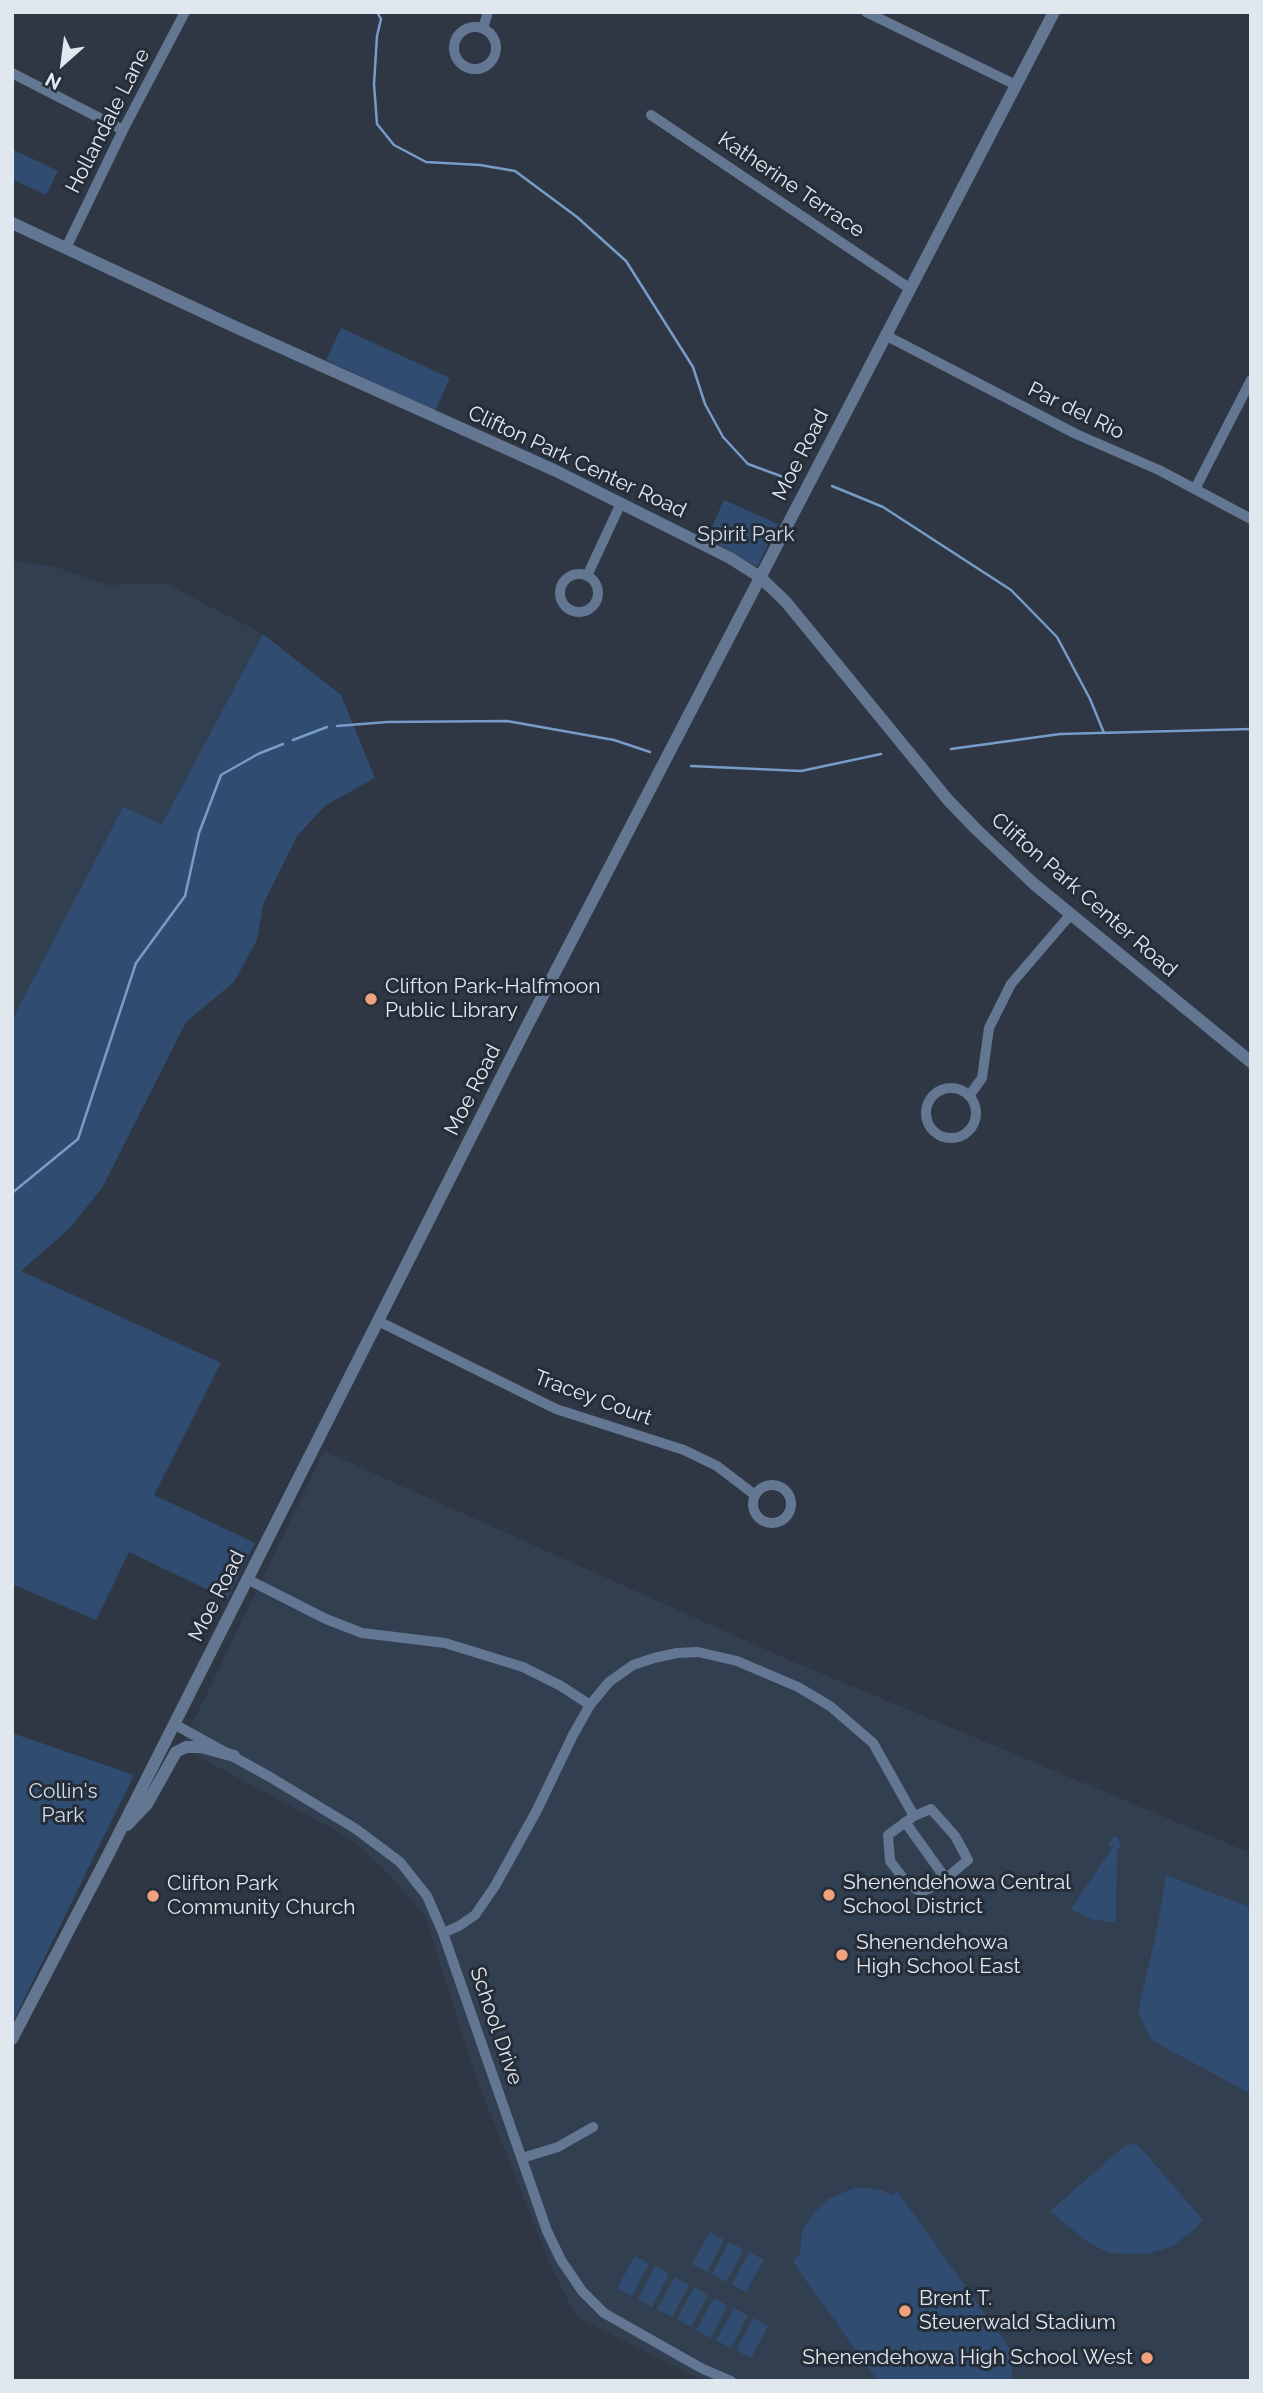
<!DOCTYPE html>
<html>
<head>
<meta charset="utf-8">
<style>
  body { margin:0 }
  #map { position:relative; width:1263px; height:2393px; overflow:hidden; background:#2e3743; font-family:Raleway,sans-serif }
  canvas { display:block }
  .frame { position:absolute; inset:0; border:14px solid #e1e7ee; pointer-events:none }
  .north { position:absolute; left:28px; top:28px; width:70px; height:70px; -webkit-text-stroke:5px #242d38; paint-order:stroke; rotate:208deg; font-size:19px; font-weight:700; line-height:28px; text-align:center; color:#e1e7ee }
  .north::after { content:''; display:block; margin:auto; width:24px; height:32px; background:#e1e7ee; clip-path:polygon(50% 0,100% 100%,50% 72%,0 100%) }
</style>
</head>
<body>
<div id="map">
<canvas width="1263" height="2393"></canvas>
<div class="frame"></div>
<div class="north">N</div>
</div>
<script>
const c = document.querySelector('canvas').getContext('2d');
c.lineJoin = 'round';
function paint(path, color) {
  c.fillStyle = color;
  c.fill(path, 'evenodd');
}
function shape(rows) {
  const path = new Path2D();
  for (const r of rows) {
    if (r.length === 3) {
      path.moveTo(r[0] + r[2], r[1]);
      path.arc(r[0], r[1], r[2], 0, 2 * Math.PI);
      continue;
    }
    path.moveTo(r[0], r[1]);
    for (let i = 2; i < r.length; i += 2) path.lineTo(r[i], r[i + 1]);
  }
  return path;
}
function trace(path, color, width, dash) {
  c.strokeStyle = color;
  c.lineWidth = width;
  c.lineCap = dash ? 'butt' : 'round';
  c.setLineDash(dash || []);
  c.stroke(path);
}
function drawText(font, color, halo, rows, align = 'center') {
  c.font = font + ' Raleway,sans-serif';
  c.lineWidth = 6;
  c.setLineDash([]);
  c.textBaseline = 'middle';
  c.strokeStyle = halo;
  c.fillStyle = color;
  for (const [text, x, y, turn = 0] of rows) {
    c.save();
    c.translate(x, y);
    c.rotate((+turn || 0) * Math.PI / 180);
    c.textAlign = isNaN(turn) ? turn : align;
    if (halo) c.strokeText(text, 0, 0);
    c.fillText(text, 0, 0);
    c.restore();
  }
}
paint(shape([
  [12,561,53,566,108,585,165,583,263,634,162,824,123,807,12,1020],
  [324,1451,787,1659,1251,1853,1251,2381,705,2381,576,2317,550,2264,478,2083,425,1916,389,1874,351,1839,181,1747]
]), '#323f51');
paint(shape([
  [12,149,58,171,46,195,12,179],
  [341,328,450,378,435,411,326,360],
  [724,500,778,524,757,567,707,538],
  [263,634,341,695,375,778,326,805,297,836,263,905,257,940,234,982,186,1022,102,1188,70,1228,21,1271,221,1363,154,1495,255,1543,227,1599,129,1552,96,1620,12,1584,12,1020,123,807,162,824],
  [12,1733,134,1775,12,2024],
  [1113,1837,1118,1837,1121,1848,1117,1848,1116,1923,1092,1919,1071,1909,1113,1847,1108,1845],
  [1166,1875,1251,1908,1251,2094,1151,2040,1138,2012,1158,1925],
  [1137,2144,1203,2220,1189,2234,1171,2247,1145,2254,1110,2253,1089,2243,1050,2211,1126,2145],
  [857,2187,881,2190,892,2195,897,2191,1018,2360,1012,2364,1012,2381,878,2381,793,2262,800,2254,802,2231,814,2213,829,2198],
  [710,2232,724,2240,707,2272,692,2264],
  [729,2242,744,2250,726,2282,712,2274],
  [749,2252,764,2260,746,2292,732,2284],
  [635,2256,649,2264,632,2296,617,2288],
  [655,2266,669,2274,652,2307,638,2299],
  [675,2277,689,2285,672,2317,657,2309],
  [694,2287,708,2295,691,2327,677,2319],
  [714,2298,728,2306,711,2338,696,2330],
  [734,2308,748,2316,731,2348,716,2340],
  [753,2318,768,2326,751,2358,736,2350]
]), '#304d71');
trace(shape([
  [377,12,381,19,377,36,374,84,377,124,394,145,426,162,480,165,515,171,577,217,626,261,693,367,705,404,723,437,748,464,786,478],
  [832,486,883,507,1011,590,1057,637,1090,699,1104,733],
  [337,726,387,722,507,721,614,740,650,752],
  [293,740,327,727],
  [951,749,1060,734,1251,729],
  [691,766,801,771,881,754],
  [12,1193,78,1139,136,963,185,896,199,833,221,775,258,754,283,744]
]), '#789cc9', 2.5);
trace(shape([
  [866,12,1016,85],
  [475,48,21],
  [483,28,488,12],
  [12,73,123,130],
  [651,115,909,288],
  [66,248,123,130,185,12],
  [885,335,1076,434,1159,470,1251,519],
  [1195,489,1251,380],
  [579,593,19],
  [587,576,621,503],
  [951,1113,25],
  [969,1096,982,1078,989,1028,1011,984,1071,914],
  [378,1321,556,1409,684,1450,717,1466,755,1495],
  [772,1504,19],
  [247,1579,326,1619,362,1633,445,1643,523,1667,561,1686,590,1705,573,1735,537,1810,495,1886,475,1915,459,1926,443,1933],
  [590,1705,609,1682,633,1665,654,1658,677,1653,698,1652,737,1661,798,1687,830,1706,873,1743,914,1816],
  [174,1724,270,1777,356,1829,400,1862,427,1896,443,1933,547,2231,561,2260,582,2291,604,2313,701,2368,731,2381],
  [931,1809,955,1836,968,1860,939,1884,921,1892,907,1883,890,1861,888,1835,914,1816,931,1809],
  [905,1822,946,1879],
  [522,2158,558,2147,593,2127]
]), '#637793', 10);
trace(shape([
  [12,223,233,326,554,470,730,558,760,577,786,602,948,800,977,830,1034,884,1251,1062],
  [127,1825,147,1804,176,1752,186,1747,201,1747,234,1756],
  [12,2039,106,1859,525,1030,1054,12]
]), '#637793', 12);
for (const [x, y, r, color] of [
  [371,999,7,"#f1a17c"],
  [829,1895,7,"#f1a17c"],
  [153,1896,7,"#f1a17c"],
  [842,1955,7,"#f1a17c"],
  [905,2311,7,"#f1a17c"],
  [1147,2358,7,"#f1a17c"]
]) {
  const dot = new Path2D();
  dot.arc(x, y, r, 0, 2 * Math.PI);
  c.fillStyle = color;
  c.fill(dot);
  trace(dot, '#242d38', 2.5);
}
drawText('21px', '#e1e7ee', '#242d38', [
  ["Hollandale Lane",108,121,-63],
  ["Katherine Terrace",791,185,34],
  ["Par del Rio",1076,411,26],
  ["Moe Road",801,455,-63],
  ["Clifton Park Center Road",577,462,25],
  ["Clifton Park Center Road",1084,895,41],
  ["Moe Road",473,1090,-63],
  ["Tracey Court",593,1398,20],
  ["Moe Road",217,1596,-63],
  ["School Drive",496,2026,71]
]);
drawText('21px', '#d0ddef', '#242d38', [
  ["Spirit Park",746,535],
  ["Collin's",63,1792],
  ["Park",63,1816]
]);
drawText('21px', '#e1e7ee', '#242d38', [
  ["Clifton Park-Halfmoon",385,987],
  ["Public Library",385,1011],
  ["Shenendehowa Central",843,1883],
  ["School District",843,1907],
  ["Clifton Park",167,1884],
  ["Community Church",167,1908],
  ["Shenendehowa",856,1943],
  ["High School East",856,1967],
  ["Brent T.",919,2299],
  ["Steuerwald Stadium",919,2323],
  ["Shenendehowa High School West",1133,2358,"right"]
], 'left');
</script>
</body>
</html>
